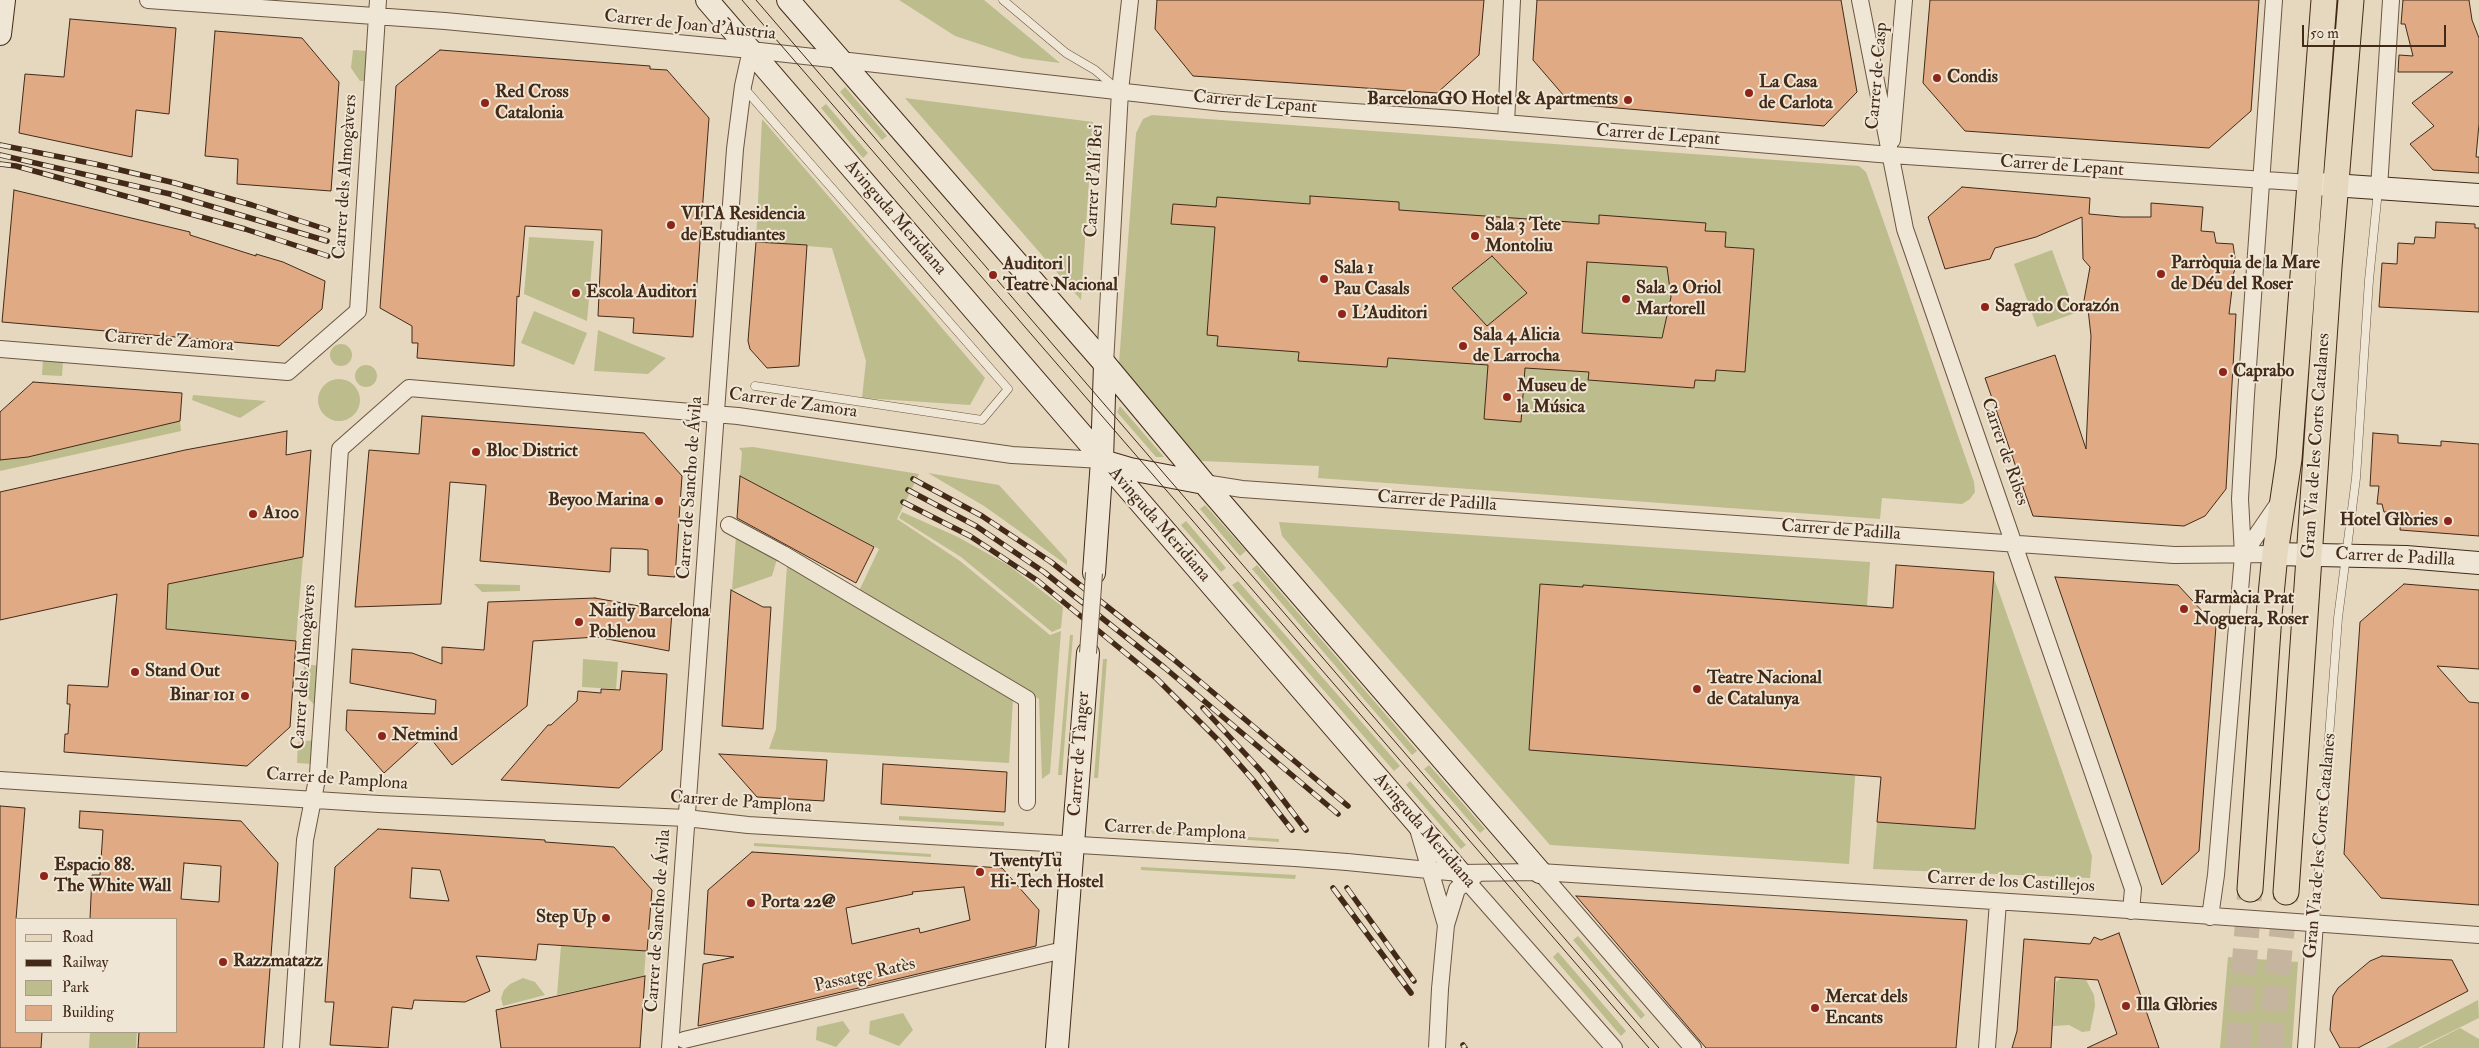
<!DOCTYPE html>
<html>
<head>
<meta charset="utf-8">
<style>
  body { margin:0 }
  #map { position:relative; width:2479px; height:1048px; overflow:hidden; background:#e6d8bf; font-family:"IM FELL Double Pica",serif }
  canvas { display:block }
  .legend { position:absolute; left:15px; top:918px; width:162px; height:115px; box-sizing:border-box; background:#efe6d5; border:1px solid #aa9b89; margin:0; padding:6px 9px; list-style:none; font-size:15px; color:#432a18 }
  .legend li { display:flex; align-items:center; gap:10px; height:25px }
  .legend b { width:25px; border:1px solid #aa9b89 }
  .scale { position:absolute; left:2302px; top:25px; width:144px; height:22px; box-sizing:border-box; border:2px solid #432a18; border-top:0; padding-left:6px; font-size:15px; line-height:18px; white-space:nowrap; color:#432a18; -webkit-text-stroke:4px #efe6d5; paint-order:stroke }
</style>
</head>
<body>
<div id="map">
<canvas width="2479" height="1048"></canvas>
<ul class="legend">
<li><b style="height:6px;background:#e6d8bf"></b>Road</li>
<li><b style="height:6px;background:#432a18"></b>Railway</li>
<li><b style="height:14px;background:#bcbc8d"></b>Park</li>
<li><b style="height:14px;background:#e0aa85"></b>Building</li>
</ul>
<div class="scale">50 m</div>
</div>
<script>
const c = document.querySelector('canvas').getContext('2d');
c.lineJoin = 'round';
function paint(path, color) {
  c.fillStyle = color;
  c.fill(path, 'evenodd');
}
function shape(rows) {
  const path = new Path2D();
  for (const r of rows) {
    if (r.length === 3) {
      path.moveTo(r[0] + r[2], r[1]);
      path.arc(r[0], r[1], r[2], 0, 2 * Math.PI);
      continue;
    }
    path.moveTo(r[0], r[1]);
    for (let i = 2; i < r.length; i += 2) path.lineTo(r[i], r[i + 1]);
  }
  return path;
}
function trace(path, color, width, dash) {
  c.strokeStyle = color;
  c.lineWidth = width;
  c.lineCap = dash ? 'butt' : 'round';
  c.setLineDash(dash || []);
  c.stroke(path);
}
function drawText(font, color, halo, rows, align = 'center') {
  c.font = font + ' "IM FELL Double Pica",serif';
  c.lineWidth = 4;
  c.setLineDash([]);
  c.textBaseline = 'middle';
  c.strokeStyle = halo;
  c.fillStyle = color;
  for (const [text, x, y, turn = 0] of rows) {
    c.save();
    c.translate(x, y);
    c.rotate((+turn || 0) * Math.PI / 180);
    c.textAlign = isNaN(turn) ? turn : align;
    if (halo) c.strokeText(text, 0, 0);
    c.fillText(text, 0, 0);
    c.restore();
  }
}
paint(shape([
  [899,0,984,0,1060,63,1022,58,955,36],
  [353,50,368,51,366,81,360,81,351,68],
  [845,87,887,136,882,140,840,92],
  [905,98,1093,122,1081,300],
  [826,104,868,153,863,158,821,108],
  [1152,115,1859,166,1866,172,1880,211,1974,482,1975,492,1970,499,1962,504,1882,498,1880,519,1318,478,1319,466,1202,461,1194,456,1124,374,1119,363,1136,133,1143,119],
  [762,119,985,378,970,405,862,398,866,361,832,248,756,242],
  [529,237,594,241,587,321,524,294],
  [2052,250,2075,313,2037,327,2014,264],
  [534,311,587,333,574,365,521,343],
  [598,330,666,358,648,374,594,371],
  [341,355,11],
  [43,359,63,361,62,376,42,375],
  [366,376,11],
  [339,400,21],
  [193,395,266,401,240,418,192,400],
  [1120,406,1164,457,1156,457,1117,412],
  [180,421,181,431,0,471,0,460,28,457],
  [753,447,919,474,897,519,960,561,1050,635,1061,631,1050,773,1042,779,1039,699,859,591,879,549,740,476,742,452,739,448],
  [928,473,999,485,1067,560,1067,565,984,506],
  [1205,505,1246,551,1240,556,1200,509],
  [902,512,958,537,1008,565,1063,607,1061,628,1052,632,961,557,899,518],
  [1186,521,1226,568,1221,572,1181,525],
  [1279,522,1870,562,1849,864,1550,845,1282,536],
  [736,536,777,559,772,576,732,590],
  [303,557,296,641,166,629,168,584],
  [787,565,1013,700,1009,763,769,749,776,729],
  [1257,565,1417,751,1412,755,1252,569],
  [1993,575,2092,856,2090,878,1873,869,1877,822,1975,829],
  [1238,581,1400,766,1394,771,1232,585],
  [474,584,520,585,520,591,482,592],
  [1070,635,1073,635,1062,775,1058,775],
  [583,659,618,662,616,689,582,687],
  [1103,659,1107,659,1098,778,1094,778],
  [304,664,320,666,316,707,302,691],
  [314,740,312,764,297,763,298,742],
  [1429,765,1485,829,1480,833,1424,769],
  [1410,781,1466,845,1461,849,1406,785],
  [899,816,1004,822,1004,826,899,820],
  [1143,830,1279,839,1279,842,1143,833],
  [754,843,931,854,931,857,754,846],
  [1141,867,1296,875,1295,879,1141,870],
  [1578,936,1645,1015,1641,1019,1573,940],
  [561,946,646,951,644,976,557,995],
  [1558,952,1626,1031,1621,1036,1553,957],
  [2228,957,2298,962,2292,1048,2220,1048],
  [523,978,535,982,545,995,503,1006,501,998,504,990,510,984],
  [2061,978,2086,980,2094,995,2095,1006,2090,1031,2082,1032,2069,1025,2053,1026,2056,982],
  [2478,1000,2479,1018,2418,1048,2386,1048],
  [903,1013,913,1030,899,1046,869,1034,870,1021],
  [843,1021,850,1031,836,1047,816,1040,817,1027],
  [2460,1028,2479,1039,2479,1048,2421,1048],
  [90,1032,137,1032,136,1048,89,1048]
]), '#bcbc8d');
const building = shape([
  [1157,0,1484,0,1479,55,1437,93,1193,76,1155,29,1157,0],
  [1537,0,1841,0,1857,92,1824,126,1571,104,1533,60,1537,0],
  [1930,0,2259,0,2251,111,2209,148,1965,131,1923,83,1930,0],
  [2403,0,2469,0,2472,20,2479,38,2479,124,2476,157,2479,157,2479,173,2433,170,2410,144,2434,126,2412,103,2453,72,2398,72,2399,55,2413,56,2405,24,2401,24,2403,0],
  [70,19,176,28,169,114,136,110,132,157,19,133,25,74,64,77,70,19],
  [215,31,302,38,339,82,331,191,237,184,238,159,205,156,215,31],
  [440,50,650,66,650,69,667,70,709,118,693,337,633,333,634,318,598,316,602,230,525,226,519,297,517,296,514,366,417,358,418,343,412,343,412,326,380,308,392,145,396,86,440,50],
  [1962,187,2090,198,2089,214,2122,217,2151,217,2151,203,2203,207,2201,231,2214,232,2216,243,2233,244,2236,265,2230,286,2232,289,2229,314,2236,314,2226,489,2205,516,2184,526,2033,516,1985,378,2055,355,2086,449,2091,336,2088,309,2083,306,2090,267,2083,259,2082,217,2036,237,1995,248,1990,259,1945,269,1928,217,1962,187],
  [14,190,190,232,190,235,256,256,256,254,283,262,325,281,322,309,279,346,2,322,14,190],
  [1310,196,1399,202,1399,210,1599,224,1599,215,1706,223,1705,231,1726,232,1725,247,1754,249,1745,372,1716,370,1715,381,1695,380,1694,388,1588,380,1589,372,1525,368,1521,422,1484,419,1488,365,1388,358,1387,367,1298,361,1299,352,1217,346,1218,336,1207,335,1215,227,1171,224,1173,204,1216,207,1217,197,1310,204,1310,196],
  [1492,256,1527,293,1487,326,1452,288,1492,256],
  [1587,262,1667,267,1671,297,1662,338,1582,333,1587,262],
  [2436,222,2475,224,2475,228,2479,228,2479,312,2379,307,2382,263,2397,264,2398,243,2414,244,2415,237,2435,238,2436,222],
  [756,242,807,245,799,366,767,368,750,349,748,341,756,242],
  [33,382,182,393,180,421,28,457,0,460,0,412,33,382],
  [422,416,644,433,682,476,675,577,648,575,648,550,642,549,611,548,610,572,480,561,486,485,450,482,441,604,355,607,369,450,419,454,422,416],
  [287,431,286,455,311,450,303,557,168,584,166,629,296,641,290,727,247,766,64,752,65,734,68,734,70,704,67,704,68,685,108,687,117,594,0,620,0,492,185,450,287,431],
  [2373,433,2398,435,2398,443,2441,446,2441,441,2479,444,2479,536,2400,530,2401,517,2389,516,2390,512,2384,512,2382,504,2377,504,2379,486,2370,486,2373,433],
  [740,476,874,547,856,583,737,518,740,476],
  [1896,565,1994,572,1975,829,1877,822,1881,777,1529,750,1540,584,1583,587,1583,585,1893,608,1896,565],
  [2055,577,2178,585,2216,626,2199,851,2162,885,2055,577],
  [2404,584,2479,590,2479,669,2437,666,2469,702,2479,703,2479,905,2381,898,2344,854,2360,622,2404,584],
  [731,590,763,607,771,607,763,729,722,726,731,590],
  [595,598,672,612,669,651,597,637,533,641,527,706,452,765,427,734,384,773,346,730,347,710,435,714,436,700,350,683,352,649,412,653,442,664,442,647,484,650,488,602,595,598],
  [622,671,667,674,662,750,619,788,501,780,548,725,551,725,577,701,578,691,601,693,601,689,620,690,622,671],
  [719,754,827,760,824,801,757,797,719,754],
  [883,764,1007,772,1005,812,881,804,883,764],
  [0,806,25,808,16,919,16,1032,42,1032,41,1048,0,1048,0,806],
  [80,811,241,821,278,863,264,1048,138,1048,139,1032,176,1032,176,919,90,919,92,875,100,875,103,830,79,828,80,811],
  [184,863,221,866,219,902,181,899,184,863],
  [378,829,545,840,545,842,614,847,652,890,647,951,538,944,536,960,476,956,490,991,465,1002,414,1000,412,1009,392,1007,388,1048,330,1045,334,1002,325,1002,335,867,378,829],
  [412,868,440,870,449,901,410,898,412,868],
  [752,852,1002,868,1039,910,1036,946,698,1026,703,964,734,957,704,954,708,890,752,852],
  [964,887,970,920,920,933,919,928,852,944,846,908,913,894,912,892,964,887],
  [1576,896,1967,920,1956,1048,1706,1048,1576,896],
  [2119,933,2159,1048,2087,1048,2117,1034,2098,980,2055,977,2051,1048,2012,1048,2017,1031,2024,939,2090,944,2094,937,2101,940,2119,933],
  [2382,956,2452,960,2468,991,2358,1048,2340,1048,2330,1030,2333,996,2338,988,2370,961,2382,956],
  [645,976,640,1048,501,1048,496,1010,645,976]
]);
paint(building, '#e0aa85');
trace(building, '#432a18', 1);
trace(shape([
  [2238,1048,2250,889],
  [2270,1048,2286,892]
]), '#c5b59e', 25, [25, 12]);
const lane = shape([
  [1003,0,1066,53,1095,70,1116,88],
  [744,88,1008,389,982,420,755,386],
  [2315,923,2338,618,2356,478,2369,280,2378,190]
]);
const street = shape([
  [148,0,445,21,751,50,1223,103,1456,119,1891,155,2310,183],
  [1860,0,1905,229,2133,889,2131,911],
  [1506,123,1512,0],
  [1892,140,1904,0],
  [2379,188,2391,0],
  [0,349,288,372,358,311,378,0],
  [1105,364,1120,91,1130,0],
  [1204,483,1242,489,2174,555,2275,554],
  [729,525,783,554,1027,699,1027,802],
  [2243,555,2280,501],
  [0,780,379,804,686,818,748,825,1295,858],
  [1418,829,1446,925,1440,989],
  [1347,862,1459,873,1540,872,2072,906,2479,935],
  [1540,872,1693,1048],
  [1466,880,1614,1048],
  [2210,917,2216,875,2243,555,2240,499,2246,395,2274,0],
  [1446,925,1457,889,1475,876],
  [684,1040,1055,952],
  [291,1048,305,840,318,774,340,449,409,388,738,416,1012,455,1102,460],
  [670,1048,735,149,743,86,751,50],
  [1987,1048,1998,902],
  [2306,1048,2315,923]
]);
const secondary = shape([
  [707,0,1466,880],
  [788,0,1105,364,1204,483,1540,872],
  [0,34,4,0],
  [2318,184,2479,195],
  [1103,461,1130,469,1204,483],
  [2275,554,2406,557,2479,563],
  [1094,573,1102,460,1105,364],
  [1057,1048,1088,653]
]);
const primary = shape([
  [2250,889,2269,615,2275,554,2289,459,2324,0],
  [2286,892,2329,267,2351,0]
]);
trace(lane, '#6c5642', 9);
trace(street, '#6c5642', 18);
trace(secondary, '#432a18', 24);
trace(primary, '#432a18', 27);
trace(lane, '#efe6d5', 8);
trace(street, '#efe6d5', 16);
trace(secondary, '#efe6d5', 22);
trace(primary, '#e6d8bf', 25);
trace(shape([
  [742,0,1649,1048],
  [756,0,1659,1048]
]), '#432a18', 1);
const rail = shape([
  [0,145,95,164,175,183,252,205,328,230],
  [0,155,170,194,327,241],
  [0,164,16,166,245,229,328,256],
  [913,479,982,516,1051,562,1172,658,1348,806],
  [908,490,976,526,1044,572,1165,668,1338,814],
  [903,502,970,536,1038,581,1157,679,1219,741,1253,780,1292,830],
  [1203,708,1262,772,1306,830],
  [1333,888,1411,993],
  [1347,888,1414,981],
  [1463,1045,1465,1048]
]);
trace(rail, '#432a18', 5.5);
trace(rail, '#efe6d5', 4, [11]);
const streetBridge = shape([
  [1088,653,1094,573],
  [1295,858,1347,862],
  [1437,1048,1440,989]
]);
trace(streetBridge, '#6c5642', 18, []);
trace(streetBridge, '#efe6d5', 16);
for (const [x, y, r, color] of [
  [1937,78,5,"#8f2418"],
  [1749,93,5,"#8f2418"],
  [1628,100,5,"#8f2418"],
  [485,103,5,"#8f2418"],
  [671,225,5,"#8f2418"],
  [1475,236,5,"#8f2418"],
  [2161,274,5,"#8f2418"],
  [993,275,5,"#8f2418"],
  [1324,279,5,"#8f2418"],
  [576,293,5,"#8f2418"],
  [1626,299,5,"#8f2418"],
  [1985,307,5,"#8f2418"],
  [1342,314,5,"#8f2418"],
  [1463,346,5,"#8f2418"],
  [2223,372,5,"#8f2418"],
  [1507,397,5,"#8f2418"],
  [476,452,5,"#8f2418"],
  [659,501,5,"#8f2418"],
  [253,514,5,"#8f2418"],
  [2448,521,5,"#8f2418"],
  [2184,609,5,"#8f2418"],
  [579,622,5,"#8f2418"],
  [135,672,5,"#8f2418"],
  [1697,689,5,"#8f2418"],
  [245,696,5,"#8f2418"],
  [382,736,5,"#8f2418"],
  [980,872,5,"#8f2418"],
  [44,876,5,"#8f2418"],
  [751,903,5,"#8f2418"],
  [606,918,5,"#8f2418"],
  [223,962,5,"#8f2418"],
  [2126,1006,5,"#8f2418"],
  [1815,1008,5,"#8f2418"]
]) {
  const dot = new Path2D();
  dot.arc(x, y, r, 0, 2 * Math.PI);
  c.fillStyle = color;
  c.fill(dot);
  trace(dot, '#efe6d5', 2);
}
drawText('18px', '#432a18', '#efe6d5', [
  ["Carrer de Joan d'Àustria",690,26,6],
  ["Carrer de Casp",1878,76,-85],
  ["Carrer de Lepant",1255,103,5],
  ["Carrer de Lepant",1658,136,4],
  ["Carrer de Lepant",2062,167,4],
  ["Carrer dels Almogàvers",346,177,-86],
  ["Carrer d'Alí Bei",1095,181,-87],
  ["Avinguda Meridiana",895,218,49],
  ["Carrer de Zamora",169,342,4],
  ["Carrer de Zamora",793,404,8],
  ["Gran Via de les Corts Catalanes",2317,446,-86],
  ["Carrer de Ribes",2004,452,71],
  ["Carrer de Sancho de Ávila",691,488,-86],
  ["Carrer de Padilla",1437,502,4],
  ["Avinguda Meridiana",1159,525,49],
  ["Carrer de Padilla",1841,531,4],
  ["Carrer de Padilla",2395,558,3],
  ["Carrer dels Almogàvers",305,667,-86],
  ["Carrer de Tànger",1080,754,-86],
  ["Carrer de Pamplona",337,780,4],
  ["Carrer de Pamplona",741,803,4],
  ["Carrer de Pamplona",1175,831,3],
  ["Avinguda Meridiana",1424,831,49],
  ["Gran Via de les Corts Catalanes",2321,846,-85],
  ["Carrer de los Castillejos",2011,883,3],
  ["Carrer de Sancho de Ávila",659,921,-86],
  ["Passatge Ratès",865,976,-13]
]);
drawText('bold 18px', '#432a18', '#efe6d5', [
  ["Condis",1947,78],
  ["La Casa",1759,83],
  ["de Carlota",1759,104],
  ["Red Cross",495,93],
  ["Catalonia",495,114],
  ["BarcelonaGO Hotel & Apartments",1618,100,"right"],
  ["VITA Residencia",681,215],
  ["de Estudiantes",681,236],
  ["Sala 3 Tete",1485,226],
  ["Montoliu",1485,247],
  ["Parròquia de la Mare",2171,264],
  ["de Déu del Roser",2171,285],
  ["Auditori |",1003,265],
  ["Teatre Nacional",1003,286],
  ["Sala 1",1334,269],
  ["Pau Casals",1334,290],
  ["Sala 2 Oriol",1636,289],
  ["Martorell",1636,310],
  ["Escola Auditori",586,293],
  ["Sagrado Corazón",1995,307],
  ["L'Auditori",1352,314],
  ["Sala 4 Alicia",1473,336],
  ["de Larrocha",1473,357],
  ["Caprabo",2233,372],
  ["Museu de",1517,387],
  ["la Música",1517,408],
  ["Bloc District",486,452],
  ["Beyoo Marina",649,501,"right"],
  ["A100",263,514],
  ["Hotel Glòries",2438,521,"right"],
  ["Farmàcia Prat",2194,599],
  ["Noguera, Roser",2194,620],
  ["Naitly Barcelona",589,612],
  ["Poblenou",589,633],
  ["Stand Out",145,672],
  ["Teatre Nacional",1707,679],
  ["de Catalunya",1707,700],
  ["Binar 101",235,696,"right"],
  ["Netmind",392,736],
  ["TwentyTu",990,862],
  ["Hi-Tech Hostel",990,883],
  ["Espacio 88.",54,866],
  ["The White Wall",54,887],
  ["Porta 22@",761,903],
  ["Step Up",596,918,"right"],
  ["Razzmatazz",233,962],
  ["Mercat dels",1825,998],
  ["Encants",1825,1019],
  ["Illa Glòries",2136,1006]
], 'left');
</script>
</body>
</html>
